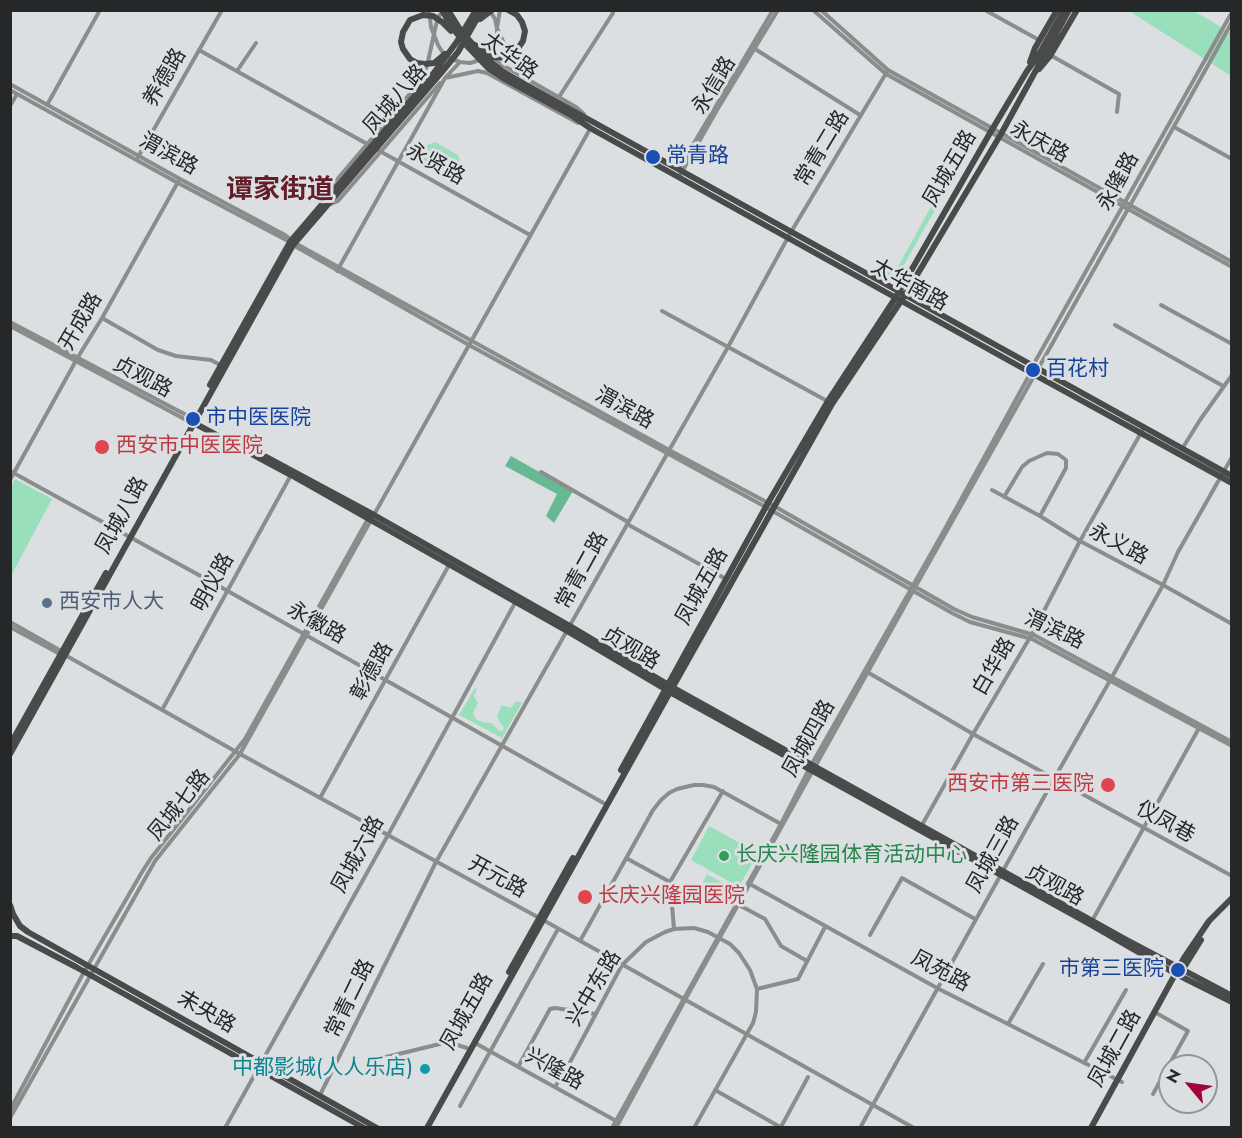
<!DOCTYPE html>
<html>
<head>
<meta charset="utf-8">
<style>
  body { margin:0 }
  #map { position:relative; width:1242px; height:1138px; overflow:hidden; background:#dcdfe2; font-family:Jost,sans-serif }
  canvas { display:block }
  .frame { position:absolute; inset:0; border:12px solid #252728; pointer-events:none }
  .north { position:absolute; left:1158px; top:1054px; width:60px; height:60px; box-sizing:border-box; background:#dcdfe2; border:2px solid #939598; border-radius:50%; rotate:299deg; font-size:16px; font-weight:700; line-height:24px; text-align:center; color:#252728 }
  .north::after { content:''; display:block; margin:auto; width:21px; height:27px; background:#a30436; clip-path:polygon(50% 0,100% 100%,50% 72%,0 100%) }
</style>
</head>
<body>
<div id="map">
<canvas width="1242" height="1138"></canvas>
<div class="frame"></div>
<div class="north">N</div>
</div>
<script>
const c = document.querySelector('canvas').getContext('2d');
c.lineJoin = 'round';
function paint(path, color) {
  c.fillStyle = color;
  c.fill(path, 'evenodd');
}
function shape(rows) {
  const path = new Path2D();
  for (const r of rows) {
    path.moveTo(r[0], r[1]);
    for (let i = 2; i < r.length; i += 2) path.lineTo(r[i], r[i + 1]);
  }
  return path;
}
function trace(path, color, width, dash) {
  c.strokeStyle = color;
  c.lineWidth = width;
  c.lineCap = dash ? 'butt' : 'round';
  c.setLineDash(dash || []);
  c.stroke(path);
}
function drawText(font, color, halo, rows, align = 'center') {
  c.font = font + ' Jost,"Noto Sans SC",sans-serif';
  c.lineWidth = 6;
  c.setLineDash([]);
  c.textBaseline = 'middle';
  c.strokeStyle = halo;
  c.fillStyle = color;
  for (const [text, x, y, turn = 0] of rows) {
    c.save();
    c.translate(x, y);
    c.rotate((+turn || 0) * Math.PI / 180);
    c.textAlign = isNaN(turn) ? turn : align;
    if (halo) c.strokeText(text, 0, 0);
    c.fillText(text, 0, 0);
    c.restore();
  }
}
paint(shape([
  [1129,11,1194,11,1231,33,1231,76],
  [435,142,458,155,460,161,457,169,447,172,420,158,421,155,424,156,424,149,427,145],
  [956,161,961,164,896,279,891,282,879,276,883,269,894,274],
  [15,479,52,499,11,576,10,488],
  [475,688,477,689,474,696,478,703,473,713,476,719,482,722,492,723,499,731,503,731,504,727,500,723,497,715,502,705,510,708,517,701,522,703,502,738,459,715],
  [709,826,758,853,739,887,691,860],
  [707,874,730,887,724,898,701,886]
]), '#9adfbc');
paint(shape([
  [511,456,573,491,554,523,546,516,557,494,505,466]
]), '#67b992');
trace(shape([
  [429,10,431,27,438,45,443,53,451,59,460,62,470,63,480,60],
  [500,10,497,28,512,61,528,78],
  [813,10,886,74,1232,267],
  [821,10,888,70,1232,262],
  [985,10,1039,40],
  [755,49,860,115],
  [199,50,530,235],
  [488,53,493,47,497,38,497,28,495,19,490,11],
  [1052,56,1119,94,1117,112],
  [490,58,576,107,584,114],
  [237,71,256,43],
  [445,78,460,62],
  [10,84,180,179,285,235,295,243,669,450,774,506,954,609,972,617,1034,635,1232,742],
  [10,90,178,183,290,242,293,245,469,345,762,505,952,613,970,622,1032,639,1232,746],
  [559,97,613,13],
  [47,105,100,10],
  [10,106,17,94],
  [1174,127,1232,159],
  [138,157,222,10],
  [678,170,773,10],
  [679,177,717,110,778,10],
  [325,198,329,189,419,83,427,66,436,25,439,16,444,10],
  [331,204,338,201,440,83],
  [337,271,445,78,478,71,487,73,578,123],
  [1161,305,1232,344],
  [662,311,829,402],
  [102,318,158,350,176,356,211,360,222,366],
  [10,322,192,418],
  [1115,325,1223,386],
  [10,326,190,422],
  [1182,449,1200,420,1232,375],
  [10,471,226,590,607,805],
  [541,472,628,522],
  [10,480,78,357,102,318,178,182],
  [992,490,1040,516,1080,541,1163,585,1232,624],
  [1004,497,1022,467,1029,461,1047,453,1058,454,1066,460,1066,468,1040,516],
  [627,524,726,579],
  [10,622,63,652],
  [10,627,60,654,65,655,240,754,543,920,914,1128],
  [869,673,973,734,1232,876],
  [162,710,291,475],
  [320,798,449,565],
  [922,825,973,734,1032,634,1080,541,1142,431],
  [626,858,670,882],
  [748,883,937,988,1122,1082],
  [739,905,765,919,781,946,807,961],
  [1092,921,1199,728],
  [674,929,694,928,708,932,730,944,739,953,750,970,757,989,756,1012,753,1023,694,1128],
  [870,935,902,878,975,919],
  [580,941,653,810,661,800,669,793,677,789,694,785,703,785,714,787,781,824],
  [757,989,798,979,825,927],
  [1008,1024,1043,964],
  [475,1043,618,1122],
  [378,1059,448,1042,467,1048],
  [1084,1063,1126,990],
  [518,1067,550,1009,555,1008,596,1014],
  [555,1087,568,1066,622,965,646,942,665,932,674,929,670,882,723,791],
  [715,1090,782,1128],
  [1153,1094,1188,1031,1158,1014],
  [320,1095,436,862,667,454,728,347,791,232,888,70],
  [460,1106,558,929],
  [10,1110,84,972,142,872,151,858,245,739,369,517],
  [10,1118,155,861,240,754,590,129],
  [781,1127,808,1077],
  [225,1128,388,835,516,601],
  [612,1128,781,824,809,769,941,536,1031,372,1036,360,1232,12],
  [616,1128,685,1000,913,591,1128,209,1232,22],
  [860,1128,1054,779,1112,677,1163,585,1178,552,1232,457]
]), '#8b8d8c', 4);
trace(shape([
  [442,10,451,26,466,45,488,68,503,78,571,115,590,128,1035,375,1232,483],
  [448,10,461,31,485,58,502,71,521,82,1232,476],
  [480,19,492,10],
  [475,45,493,57,504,58,514,54,523,41,525,31,522,22,517,15,508,10],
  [445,54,434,63,425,64,417,63,410,59,403,49,401,42,403,32,410,20,423,15,433,16,442,22,451,31],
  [1030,62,1035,48,1057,10],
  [1039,69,1050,56,1077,10],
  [210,385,290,242,433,74,456,43,476,10],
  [190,422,194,423,291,475,567,631,670,692,1090,924,1176,974,1232,1002],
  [266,457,374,515,570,626,672,687,1125,939,1232,996],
  [10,745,106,573],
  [10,754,293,245,441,73,458,52,482,10],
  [621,770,768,503,828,401,896,297,990,133,1027,71,1038,56,1064,10],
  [10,905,13,914,20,926,28,932,377,1128],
  [10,936,17,936,76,967,364,1128],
  [1183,969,1201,940],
  [509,972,573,858],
  [427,1128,670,692,832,404,905,295,1001,134,1069,10],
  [1091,1128,1184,958,1209,921,1232,898]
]), '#484b49', 6);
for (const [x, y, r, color] of [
  [653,157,8,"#1a4fb4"],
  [1033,370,8,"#1a4fb4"],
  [193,419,8,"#1a4fb4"],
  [102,447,8,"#e0444e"],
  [47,603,6,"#5c6f8a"],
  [1108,785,8,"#e0444e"],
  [724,856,6,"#2e9e5b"],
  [585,897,8,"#e0444e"],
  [1178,970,8,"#1a4fb4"],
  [425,1069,6,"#0f9aa8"]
]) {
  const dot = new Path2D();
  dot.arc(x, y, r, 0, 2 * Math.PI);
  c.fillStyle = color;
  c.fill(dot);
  trace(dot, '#dcdfe2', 2);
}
drawText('21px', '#252728', '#dcdfe2', [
  ["太华路",509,57,36],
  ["养德路",166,78,-60],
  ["永信路",715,86,-59],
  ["凤城八路",396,100,-49],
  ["永庆路",1039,143,29],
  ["常青二路",823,149,-59],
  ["渭滨路",168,155,29],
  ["永贤路",435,165,29],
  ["凤城五路",951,169,-60],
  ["永隆路",1119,182,-61],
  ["太华南路",909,286,29],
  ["开成路",82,322,-60],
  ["贞观路",142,378,28],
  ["渭滨路",624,409,29],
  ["凤城八路",123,516,-61],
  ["永义路",1118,545,28],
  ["常青二路",583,571,-61],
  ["明仪路",214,583,-61],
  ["凤城五路",703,587,-61],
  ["永徽路",316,624,29],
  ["渭滨路",1054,631,25],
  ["贞观路",630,649,31],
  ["白华路",995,667,-60],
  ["彰德路",373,672,-61],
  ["凤城四路",810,739,-61],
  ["凤城七路",180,806,-51],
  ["仪凤巷",1165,823,29],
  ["凤城六路",359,855,-61],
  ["凤城三路",994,855,-61],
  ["开元路",497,878,29],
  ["贞观路",1054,886,29],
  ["凤苑路",940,972,28],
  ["兴中东路",595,989,-59],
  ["常青二路",351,999,-64],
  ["凤城五路",468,1012,-61],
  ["未央路",206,1013,30],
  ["凤城二路",1116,1049,-61],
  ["兴隆路",554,1070,29]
]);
drawText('21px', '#164399', '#dcdfe2', [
  ["常青路",666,157],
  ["百花村",1046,370],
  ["市中医医院",206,419],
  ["市第三医院",1164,970,"right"]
], 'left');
drawText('21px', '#be3a42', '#dcdfe2', [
  ["西安市中医医院",116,447],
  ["西安市第三医院",1094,785,"right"],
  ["长庆兴隆园医院",598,897]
], 'left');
drawText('21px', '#4e5e75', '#dcdfe2', [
  ["西安市人大",59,603]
], 'left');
drawText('21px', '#27864d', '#dcdfe2', [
  ["长庆兴隆园体育活动中心",736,856]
], 'left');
drawText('21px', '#0d838f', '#dcdfe2', [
  ["中都影城(人人乐店)",413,1069]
], 'right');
drawText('bold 27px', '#631e29', '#dcdfe2', [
  ["谭家街道",280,191]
]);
</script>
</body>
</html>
